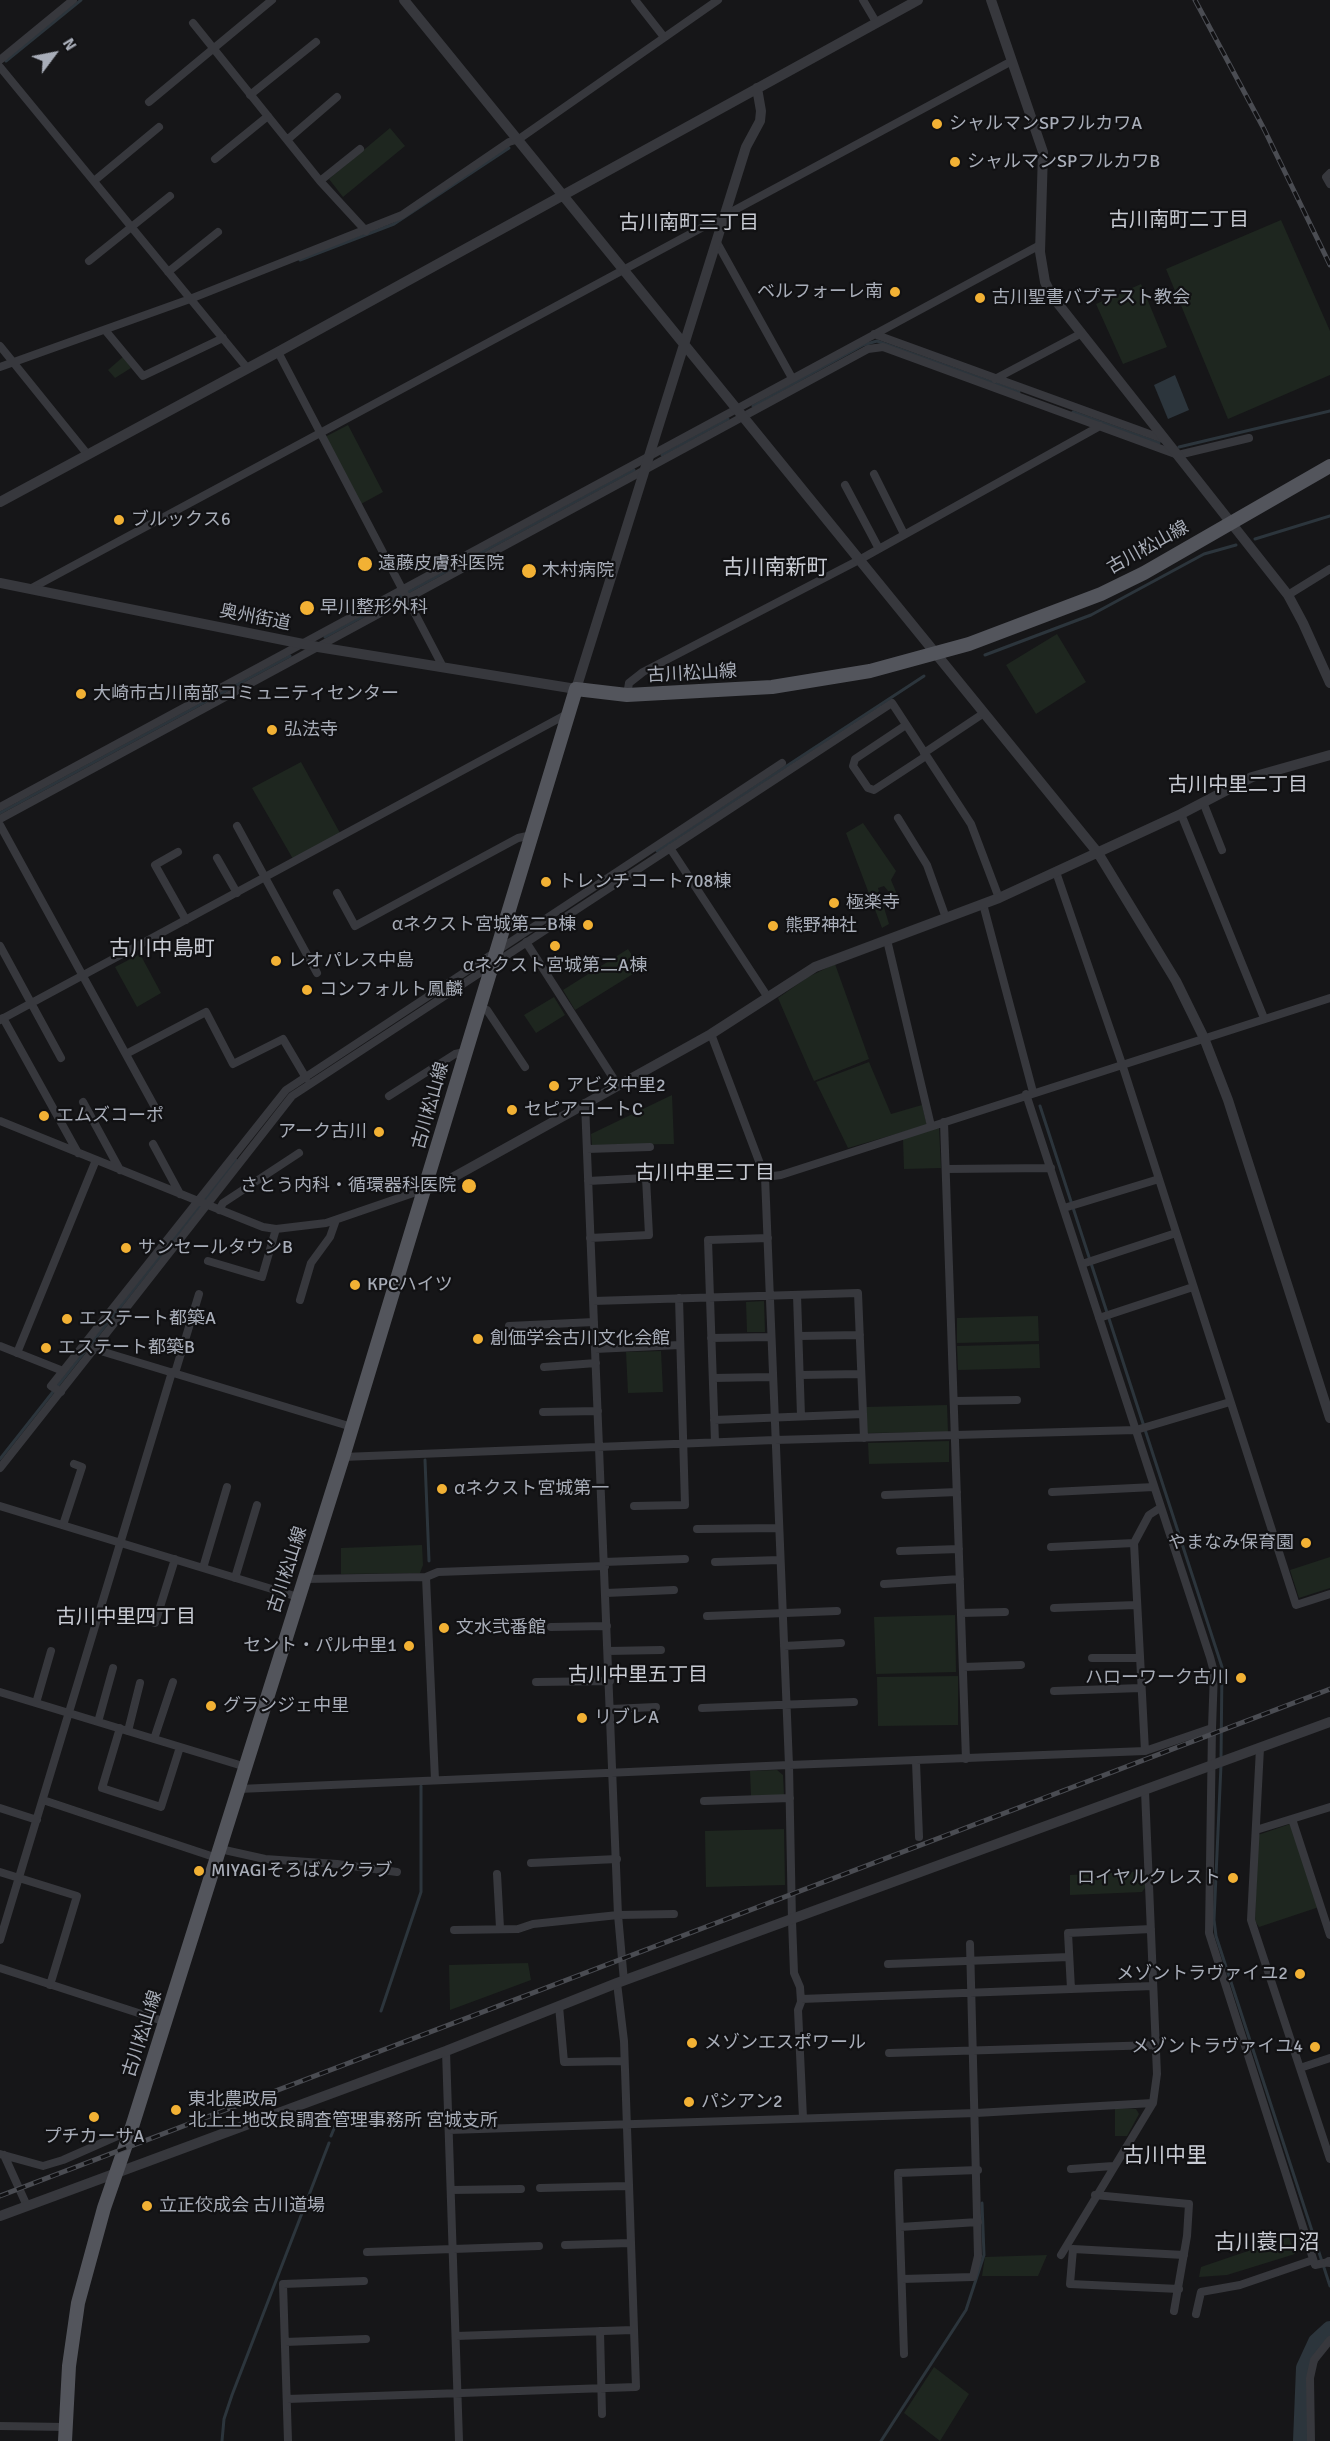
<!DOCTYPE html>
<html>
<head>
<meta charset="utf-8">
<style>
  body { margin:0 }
  #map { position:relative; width:1330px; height:2441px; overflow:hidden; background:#161618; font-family:Signika,sans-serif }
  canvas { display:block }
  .north { position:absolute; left:24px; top:24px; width:60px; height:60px; -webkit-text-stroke:4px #111113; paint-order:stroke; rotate:58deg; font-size:16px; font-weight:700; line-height:24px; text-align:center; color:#a8adb8 }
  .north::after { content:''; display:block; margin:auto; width:21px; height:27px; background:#a8adb8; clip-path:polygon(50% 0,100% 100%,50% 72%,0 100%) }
</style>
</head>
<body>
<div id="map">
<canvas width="1330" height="2441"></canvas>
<div class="north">N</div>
</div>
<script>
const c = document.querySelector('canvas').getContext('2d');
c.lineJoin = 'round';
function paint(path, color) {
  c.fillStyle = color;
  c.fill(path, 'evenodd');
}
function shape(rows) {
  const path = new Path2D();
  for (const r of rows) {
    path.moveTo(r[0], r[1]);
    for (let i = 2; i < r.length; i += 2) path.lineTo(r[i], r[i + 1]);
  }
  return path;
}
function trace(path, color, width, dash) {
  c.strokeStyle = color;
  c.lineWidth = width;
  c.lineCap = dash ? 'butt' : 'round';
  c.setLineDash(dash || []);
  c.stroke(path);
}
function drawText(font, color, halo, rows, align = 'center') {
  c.font = font + ' Signika,"Noto Sans JP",sans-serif';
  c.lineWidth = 4.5;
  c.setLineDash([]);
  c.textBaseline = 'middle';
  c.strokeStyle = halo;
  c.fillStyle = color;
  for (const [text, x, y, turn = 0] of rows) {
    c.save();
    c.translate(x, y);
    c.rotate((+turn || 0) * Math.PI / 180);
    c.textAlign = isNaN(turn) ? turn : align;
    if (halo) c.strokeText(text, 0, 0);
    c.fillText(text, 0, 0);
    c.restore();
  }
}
paint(shape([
  [390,128,405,146,343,197,329,179],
  [1281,220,1330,331,1330,375,1228,419,1166,269],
  [1141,284,1167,347,1123,364,1096,304],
  [124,356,131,368,115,378,108,370],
  [348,425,383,492,361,504,325,437],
  [1057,634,1086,682,1036,714,1006,665],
  [301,762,340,833,293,859,252,788],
  [863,823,896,871,891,880,899,899,893,897,884,886,878,888,889,924,882,928,846,833],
  [628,949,641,969,575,1010,563,990],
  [140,954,161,993,137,1007,115,967],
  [835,964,869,1059,814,1081,778,998,808,977],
  [554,997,565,1015,536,1033,524,1015],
  [869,1062,891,1114,922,1105,927,1125,848,1148,816,1082],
  [672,1095,674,1144,592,1145,591,1134],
  [935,1127,939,1128,941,1168,904,1169,903,1139],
  [764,1301,765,1332,747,1332,746,1302],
  [1038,1316,1039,1341,957,1343,957,1318],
  [1039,1344,1040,1368,958,1370,957,1346],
  [661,1351,663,1392,628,1393,626,1352],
  [947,1405,948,1432,867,1433,866,1407],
  [949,1441,949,1462,869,1464,868,1443],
  [422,1545,423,1565,420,1573,341,1574,341,1548],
  [1330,1557,1330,1588,1299,1598,1290,1570],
  [955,1615,956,1672,876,1674,874,1617],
  [958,1676,958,1725,878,1726,877,1677],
  [777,1770,783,1775,784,1795,751,1796,750,1771],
  [1290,1824,1319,1907,1259,1927,1255,1921,1258,1835],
  [784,1829,785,1885,706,1887,705,1831],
  [1145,1871,1145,1888,1142,1892,1070,1895,1070,1875],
  [528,1963,531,1980,450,2010,449,1965],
  [1115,2108,1136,2109,1139,2114,1127,2136,1115,2136],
  [1289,2237,1295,2254,1227,2275,1199,2277,1201,2267],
  [1047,2255,1038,2276,982,2276,985,2257],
  [934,2367,969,2394,940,2441,904,2413]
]), '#1e261f');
paint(shape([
  [1175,375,1189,410,1168,419,1154,385]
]), '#2c353c');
trace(shape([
  [6,61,81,0],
  [300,260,394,224,509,148],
  [753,406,863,345,877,341,1019,392],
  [1073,412,1159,443],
  [1179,447,1330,411],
  [662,455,728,419],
  [1255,539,1330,516],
  [325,637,634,470],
  [985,655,1091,615,1204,554,1236,545],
  [0,813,290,656],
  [657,851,924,676],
  [1040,1106,1222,1667,1221,1759],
  [0,1459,236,1160],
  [425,1460,429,1561],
  [1221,1765,1214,1920,1216,1936,1330,2286],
  [381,2011,421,1892,421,1786],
  [331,2136,340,2114],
  [222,2441,224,2419,232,2395,329,2143],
  [881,2441,966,2310,984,2255,982,2203]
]), '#2c353c', 3);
trace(shape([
  [1302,2441,1305,2368,1317,2342,1330,2330]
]), '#2c353c', 18);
trace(shape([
  [635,0,664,37],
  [863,0,876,22],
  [193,23,320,181,366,231],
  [0,60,73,0],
  [0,67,248,369],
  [250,95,316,42],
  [149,102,272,0],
  [287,140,337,97],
  [215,159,268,116],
  [1330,173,1326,177,1330,184],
  [94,181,159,127],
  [320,181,360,149],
  [716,241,792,378],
  [89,261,170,196],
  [168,272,218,232],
  [105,330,143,376,223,338],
  [874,334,1166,440],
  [0,346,88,455],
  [278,352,443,667],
  [0,367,190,299,402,215,509,142,519,139,718,0],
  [995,379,1082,333],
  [874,474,904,534],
  [845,485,878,547],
  [30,589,1010,62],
  [1288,595,1330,569],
  [627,695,629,683,643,672,859,560,1100,426],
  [906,725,855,759,853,766,868,788,874,790,926,756],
  [924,753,984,713],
  [1203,802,1222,850],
  [0,807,1040,245],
  [1181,814,1264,1018],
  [898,818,927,865,946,918],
  [0,819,868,349,883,347,1178,455,1249,438],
  [0,825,157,1111],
  [237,826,317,973],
  [670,848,767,996],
  [178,852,155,865,186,920],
  [217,858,237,893],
  [1056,872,1122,1064,1296,1605,1330,1594],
  [337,893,355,926,518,838,532,835],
  [983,904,1033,1092],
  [887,940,931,1126],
  [526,942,617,1084],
  [0,946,61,1058],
  [478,1007,487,1010,525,1067],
  [3,1018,78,1153],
  [0,1020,569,713],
  [126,1054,206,1012,233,1064,283,1039,306,1078],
  [389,1096,455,1054,465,1052],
  [83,1102,120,1170],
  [585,1103,618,1915,624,1981],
  [0,1121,208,1205,263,1227,276,1229,326,1223,425,1189],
  [944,1122,966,1759],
  [153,1144,180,1194],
  [587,1149,650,1147],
  [946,1169,1051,1168],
  [765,1177,781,1175,1330,998],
  [588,1181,646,1178,649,1235,590,1238],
  [1064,1208,1159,1179],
  [219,1210,223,1203,299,1153],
  [208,1261,262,1277,276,1229],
  [1082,1264,1176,1233],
  [797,1295,801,1416],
  [300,1300,311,1263,330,1237,336,1220],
  [593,1301,858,1293,864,1438],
  [1099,1318,1193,1287],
  [509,1326,594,1322],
  [799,1336,860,1335],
  [711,1338,771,1337],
  [0,1346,63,1371,51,1386,61,1392],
  [94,1349,292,1096,892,703,971,824,999,898],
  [595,1349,680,1345],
  [17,1353,96,1160],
  [544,1367,596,1363],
  [63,1371,286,1090,782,763],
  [175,1373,199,1294],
  [800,1375,861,1374],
  [713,1378,773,1377],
  [954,1401,1017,1400],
  [543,1412,598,1411],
  [714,1420,863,1414],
  [715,1442,708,1240,768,1238],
  [343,1457,775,1440,1136,1430,1230,1402],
  [0,1468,94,1349,352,1427],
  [1052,1492,1154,1487],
  [885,1495,957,1492],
  [0,1506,298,1597],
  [634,1506,685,1505,679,1298],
  [63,1525,82,1467,74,1464],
  [697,1529,779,1528],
  [1051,1547,1134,1543],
  [900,1551,959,1549],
  [604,1562,685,1559],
  [715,1562,780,1560],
  [203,1568,227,1487],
  [426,1577,435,1780],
  [235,1578,257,1505],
  [304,1579,426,1577,438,1572,605,1566],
  [884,1584,960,1579],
  [606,1593,674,1590],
  [1054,1608,1136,1605],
  [961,1613,1005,1612],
  [707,1616,837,1611],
  [155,1623,175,1559],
  [551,1627,607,1626],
  [784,1646,841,1643],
  [608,1651,661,1650],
  [1092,1658,1140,1658],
  [963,1667,1021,1665],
  [536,1682,610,1681],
  [1054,1691,1141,1688],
  [0,1692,246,1767],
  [36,1703,51,1651],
  [702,1708,854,1702],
  [611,1709,656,1707],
  [98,1722,113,1668],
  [120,1728,102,1788,161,1807,180,1747],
  [1212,1728,1209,1933,1315,2265,1329,2262],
  [128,1731,140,1683],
  [154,1739,173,1682],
  [1260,1748,1251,1920,1330,2159],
  [1145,1751,1134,1543,1149,1515,1160,1508],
  [916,1762,919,1837],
  [239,1789,789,1765,765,1177,711,1034],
  [1145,1791,1157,2074,1153,2103],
  [43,1800,217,1858],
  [704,1801,790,1798],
  [0,1808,37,1820],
  [1292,1819,1330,1935],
  [1256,1830,1330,1807],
  [220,1849,265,1859,337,1864,397,1872],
  [531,1863,617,1859],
  [0,1872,77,1896,50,1985],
  [497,1874,500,1928],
  [1151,1929,1068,1933,1071,1989,1153,1986],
  [454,1930,518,1929,533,1924,618,1915,674,1914],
  [0,1940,172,1372],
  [888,1964,1069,1957],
  [0,1968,166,2022],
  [801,1999,1071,1989],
  [559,2006,564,2062,624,2061],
  [446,2051,459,2441],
  [889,2053,1156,2045],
  [1300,2068,1330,2058],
  [803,2118,798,2010,801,2002,800,1987,794,1973,792,1921,789,1765,1145,1751,1212,1728,1214,1672,1210,1657,1026,1094],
  [449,2130,976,2113,1153,2103,1061,2255],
  [0,2154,43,2166,63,2160,131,2130],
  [4,2155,27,2206],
  [1071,2169,1113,2166],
  [540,2188,628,2186],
  [451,2190,521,2189],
  [1095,2195,1189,2204,1187,2236,1174,2311],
  [900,2227,978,2222],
  [565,2245,630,2243],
  [367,2252,539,2246],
  [902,2279,973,2277,978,2256,970,1944],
  [1179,2289,1070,2284,1073,2249,1184,2255],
  [1196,2314,1201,2292,1240,2285,1313,2260],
  [600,2331,602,2414],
  [456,2336,633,2330],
  [285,2342,366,2339],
  [904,2354,898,2173,978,2170],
  [287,2399,636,2387,624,2041,617,1983],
  [0,2426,66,2427],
  [288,2441,283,2284,364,2281],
  [1311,2441,1310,2378,1314,2360,1330,2340]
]), '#37383d', 8);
trace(shape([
  [404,0,1098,853,1176,981,1204,1038,1228,1100,1330,1418],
  [991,0,1043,152,1040,252,1045,282,1052,296,1288,595,1303,623,1330,683],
  [0,502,278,352,918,0],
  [0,583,318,647,576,689,746,147,760,121,761,111,757,88],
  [426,1189,434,1188,711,1034,815,967,999,898,1181,814,1252,777,1330,755],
  [0,2216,446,2051,617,1983,1330,1722],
  [1329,2262,1330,2262]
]), '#37383d', 10);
trace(shape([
  [65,2441,69,2366,78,2303,104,2208,131,2130,343,1457,576,689,627,695,772,687,870,671,969,644,1101,594,1144,573,1330,466]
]), '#53555c', 14);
const rail = shape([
  [1195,0,1264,129,1330,265],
  [0,2196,1330,1689]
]);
trace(rail, '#4a4c52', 5);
trace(rail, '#111113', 3, [9]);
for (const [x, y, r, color] of [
  [937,124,6,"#f2b134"],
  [955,162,6,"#f2b134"],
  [895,292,6,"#f2b134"],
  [980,298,6,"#f2b134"],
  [119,520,6,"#f2b134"],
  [365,564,8,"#f2b134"],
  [529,571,8,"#f2b134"],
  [307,608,8,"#f2b134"],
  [81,694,6,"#f2b134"],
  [272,730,6,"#f2b134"],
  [546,882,6,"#f2b134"],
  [834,903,6,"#f2b134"],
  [588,925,6,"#f2b134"],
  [773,926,6,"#f2b134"],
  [555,946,6,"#f2b134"],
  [276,961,6,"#f2b134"],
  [307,990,6,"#f2b134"],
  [554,1086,6,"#f2b134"],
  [512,1110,6,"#f2b134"],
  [44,1116,6,"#f2b134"],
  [379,1132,6,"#f2b134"],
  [469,1186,8,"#f2b134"],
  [126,1248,6,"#f2b134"],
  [355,1285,6,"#f2b134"],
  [67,1319,6,"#f2b134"],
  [478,1339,6,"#f2b134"],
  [46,1348,6,"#f2b134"],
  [442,1489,6,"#f2b134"],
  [1306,1543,6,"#f2b134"],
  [444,1628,6,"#f2b134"],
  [409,1646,6,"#f2b134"],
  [1241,1678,6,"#f2b134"],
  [211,1706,6,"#f2b134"],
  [582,1718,6,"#f2b134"],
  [199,1871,6,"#f2b134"],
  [1233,1878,6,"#f2b134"],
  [1300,1974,6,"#f2b134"],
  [692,2043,6,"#f2b134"],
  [1315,2047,6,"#f2b134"],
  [689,2102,6,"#f2b134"],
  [176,2110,6,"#f2b134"],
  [94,2117,6,"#f2b134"],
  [147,2206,6,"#f2b134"]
]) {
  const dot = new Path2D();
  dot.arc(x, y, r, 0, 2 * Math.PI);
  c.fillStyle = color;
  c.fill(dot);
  trace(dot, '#111113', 2);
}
drawText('18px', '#a8adb8', '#111113', [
  ["シャルマンSPフルカワA",949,124],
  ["シャルマンSPフルカワB",967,162],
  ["ベルフォーレ南",883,292,"right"],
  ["古川聖書バプテスト教会",992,298],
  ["ブルックス6",131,520],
  ["遠藤皮膚科医院",378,564],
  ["木村病院",542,571],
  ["早川整形外科",320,608],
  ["大崎市古川南部コミュニティセンター",93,694],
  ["弘法寺",284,730],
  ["トレンチコート708棟",558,882],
  ["極楽寺",846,903],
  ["αネクスト宮城第二B棟",576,925,"right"],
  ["熊野神社",785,926],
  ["レオパレス中島",288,961],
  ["αネクスト宮城第二A棟",555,966,"center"],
  ["コンフォルト鳳麟",319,990],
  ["アビタ中里2",566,1086],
  ["セピアコートC",524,1110],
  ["エムズコーポ",56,1116],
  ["アーク古川",367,1132,"right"],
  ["さとう内科・循環器科医院",456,1186,"right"],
  ["サンセールタウンB",138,1248],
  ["KPCハイツ",367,1285],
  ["エステート都築A",79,1319],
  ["創価学会古川文化会館",490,1339],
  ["エステート都築B",58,1348],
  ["αネクスト宮城第一",454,1489],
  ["やまなみ保育園",1294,1543,"right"],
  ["文水弐番館",456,1628],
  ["セント・パル中里1",397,1646,"right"],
  ["ハローワーク古川",1229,1678,"right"],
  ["グランジェ中里",223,1706],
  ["リブレA",594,1718],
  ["MIYAGIそろばんクラブ",211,1871],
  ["ロイヤルクレスト",1221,1878,"right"],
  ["メゾントラヴァイユ2",1288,1974,"right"],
  ["メゾンエスポワール",704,2043],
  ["メゾントラヴァイユ4",1303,2047,"right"],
  ["東北農政局",188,2100],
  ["北上土地改良調査管理事務所 宮城支所",188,2121],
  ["パシアン2",701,2102],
  ["プチカーサA",94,2137,"center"],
  ["立正佼成会 古川道場",159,2206]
], 'left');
drawText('18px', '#a8adb8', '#111113', [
  ["古川松山線",1148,548,-29],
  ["奥州街道",255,618,11],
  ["古川松山線",692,674,-3],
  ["古川松山線",431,1106,-74],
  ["古川松山線",288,1570,-72],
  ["古川松山線",143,2034,-72]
]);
drawText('20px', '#c9ccd4', '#111113', [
  ["古川南町二丁目",1179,221],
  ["古川南町三丁目",689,224],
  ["古川中里二丁目",1238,786],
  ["古川中里三丁目",705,1174],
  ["古川中里四丁目",126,1618],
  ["古川中里五丁目",638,1676]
]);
drawText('21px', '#c9ccd4', '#111113', [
  ["古川南新町",775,568],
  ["古川中島町",162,949],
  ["古川中里",1165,2156],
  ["古川蓑口沼",1267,2243]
]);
</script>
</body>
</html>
